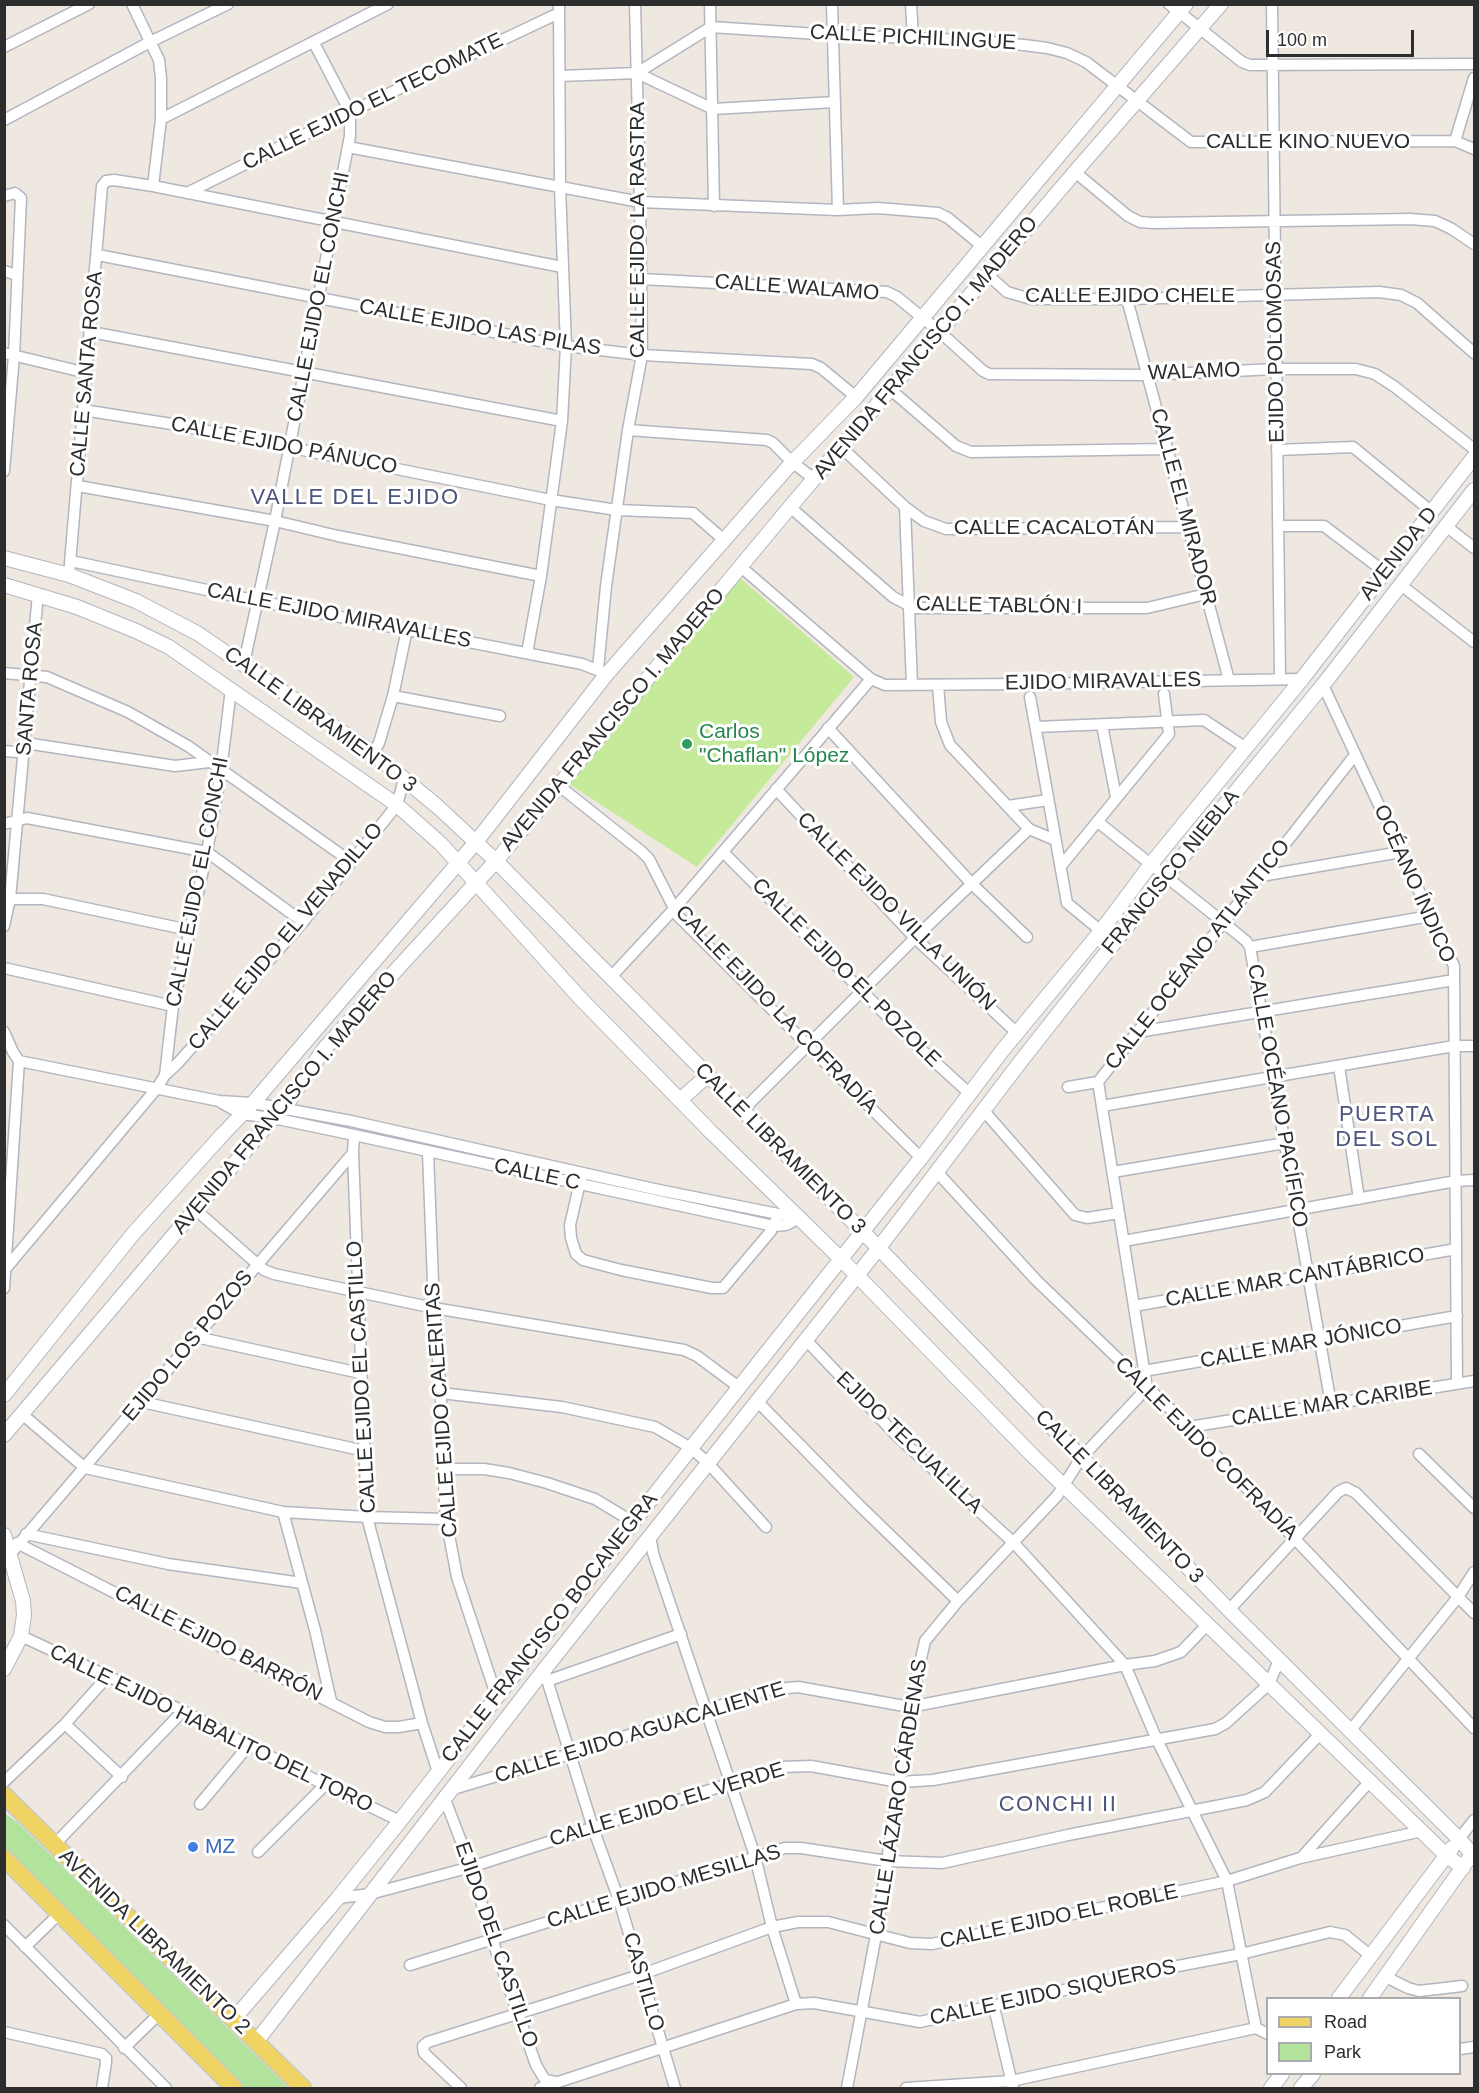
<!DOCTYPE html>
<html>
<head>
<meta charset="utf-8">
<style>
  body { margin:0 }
  #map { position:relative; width:1479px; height:2093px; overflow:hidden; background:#eee8e0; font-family:Helvetica,sans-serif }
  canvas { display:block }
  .frame { position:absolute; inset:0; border:6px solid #2d2d2d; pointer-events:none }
  .legend { position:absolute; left:1266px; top:1997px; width:195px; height:78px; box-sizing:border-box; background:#fff; border:2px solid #ababab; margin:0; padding:8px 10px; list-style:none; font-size:18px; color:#2d2d2d }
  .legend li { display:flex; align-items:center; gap:12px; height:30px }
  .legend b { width:30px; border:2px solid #ababab }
  .scale { position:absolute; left:1266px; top:30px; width:148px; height:27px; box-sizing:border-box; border:3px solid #2d2d2d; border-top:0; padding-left:8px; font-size:18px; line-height:21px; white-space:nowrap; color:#2d2d2d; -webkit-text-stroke:4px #fff; paint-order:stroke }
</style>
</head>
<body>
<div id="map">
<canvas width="1479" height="2093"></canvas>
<div class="frame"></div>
<ul class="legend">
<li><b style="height:8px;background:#efd464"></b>Road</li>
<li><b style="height:16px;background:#b2e39d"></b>Park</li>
</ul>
<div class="scale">100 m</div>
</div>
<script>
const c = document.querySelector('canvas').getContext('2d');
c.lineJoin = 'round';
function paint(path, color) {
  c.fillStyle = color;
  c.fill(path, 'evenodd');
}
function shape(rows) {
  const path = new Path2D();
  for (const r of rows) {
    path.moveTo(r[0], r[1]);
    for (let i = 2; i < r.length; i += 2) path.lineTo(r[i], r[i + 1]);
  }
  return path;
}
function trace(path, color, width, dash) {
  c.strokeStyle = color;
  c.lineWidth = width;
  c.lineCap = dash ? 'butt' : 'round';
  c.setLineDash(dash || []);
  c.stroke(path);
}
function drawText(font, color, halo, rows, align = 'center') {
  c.font = font + ' Helvetica,sans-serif';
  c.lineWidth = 6;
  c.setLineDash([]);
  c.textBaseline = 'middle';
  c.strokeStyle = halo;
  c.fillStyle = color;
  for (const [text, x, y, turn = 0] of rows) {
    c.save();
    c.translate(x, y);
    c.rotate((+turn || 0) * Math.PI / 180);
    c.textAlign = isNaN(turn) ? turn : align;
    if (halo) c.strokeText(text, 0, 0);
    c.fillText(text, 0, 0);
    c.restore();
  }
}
paint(shape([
  [4,1813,17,1822,289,2088,239,2088,5,1854]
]), '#b2e39d');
paint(shape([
  [739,577,854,677,697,867,566,782]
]), '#c5ea9a');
const minor = shape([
  [132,4,159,60,161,78,161,119,153,186],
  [710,4,714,206],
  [832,4,838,210],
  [911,4,913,38],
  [1169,4,1242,62,1250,65,1474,64],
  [1272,4,1280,679],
  [4,47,89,4],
  [637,73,711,27,833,35,965,40,1024,45,1047,48,1067,53,1086,62,1191,142,1455,141,1474,149],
  [560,76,637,73,713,109,835,102],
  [161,119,388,4],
  [4,120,150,42,228,4],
  [1455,141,1474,78],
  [348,147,640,202,838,210,878,208,938,213,948,218,983,247],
  [1075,172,1128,216,1140,222,1153,223,1410,219,1435,221,1452,229,1474,244],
  [187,193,350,112,559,13],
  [4,196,15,193,21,198,14,356,4,471],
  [98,255,566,346,642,355,812,364,821,368,856,397],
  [4,271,17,275],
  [988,275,1007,292,1031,299,1127,299,1379,292,1401,295,1417,303,1474,353],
  [641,279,887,292,897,297,940,332,983,371,989,374,1147,375,1276,369,1356,369,1375,374,1395,387,1474,449],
  [1127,299,1229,680],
  [91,332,562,421],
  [4,353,87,373],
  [891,390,956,446,971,452,1167,449],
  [83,410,178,425,551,500,617,510,693,513,724,540],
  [628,430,767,440,773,443,792,462,814,479],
  [842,448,905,507,924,521,946,529,1188,527],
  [1277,450,1353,447,1432,512],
  [78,486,275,521,338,536,541,576],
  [790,507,893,597,914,608,1147,608,1206,594],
  [905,507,912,685],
  [1278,526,1324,526,1386,573],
  [1446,526,1474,548],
  [71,561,258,601,582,664,602,672],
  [741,567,871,679,885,685,1024,684,1302,679],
  [69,575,102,186,106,181,114,180,153,186,562,267],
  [1401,585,1474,642],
  [527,653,541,576,562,421,566,346,560,187,559,4],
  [244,663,275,521,350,136,350,112,314,43],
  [598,669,606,586,628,430,642,355,640,202,635,4],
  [4,673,47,677,128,712,188,746,350,861],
  [938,685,941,722,950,745,1029,829,1055,840],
  [1323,685,1454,966,1457,1384],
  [393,696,500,716],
  [1030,697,1067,903,1101,931],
  [1102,725,1116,797],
  [1036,727,1204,720,1246,748],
  [828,728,972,884,1027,937],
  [4,751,17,752,32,744,175,766,209,762],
  [373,753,379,743,393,696,407,629],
  [558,785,641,851,649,859,678,916,921,1158],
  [776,789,915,938,1017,1033],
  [1008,806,1048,800],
  [1098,822,1224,923,1246,941,1250,947,1331,1404],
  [4,824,27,818,207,852,303,922],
  [723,852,913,1042,969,1093],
  [1061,866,1169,734,1164,694],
  [1261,876,1401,852],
  [4,899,43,899,189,930],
  [4,926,10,899,38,594],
  [1250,947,1430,916],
  [4,968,173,1006],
  [610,978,674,909,871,679],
  [4,1032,13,1052,19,1061,219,1101,253,1103,351,1121,654,1189,783,1215,791,1211],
  [1138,1032,1454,980],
  [1339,1066,1359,1199],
  [165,1075,173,1006,207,852,221,771,231,689],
  [1068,1087,1098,1082],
  [222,1103,242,1114,273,1118,354,1135,774,1226,786,1225,799,1218],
  [1102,1106,1454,1046,1474,1046],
  [742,1111,915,938,1029,829],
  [984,1111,1075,1215,1087,1218,1119,1213],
  [428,1152,434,1308,441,1393,441,1432,446,1519,457,1577,497,1698],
  [353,1153,367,1517,422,1723,438,1772],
  [937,1172,1036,1280,1189,1427,1474,1728],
  [1113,1172,1285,1143],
  [581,1178,570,1225,571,1238,576,1254,583,1260,621,1270,712,1288,723,1288,771,1231,776,1220],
  [196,1210,264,1270,274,1274,434,1308,684,1350,697,1356,740,1388],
  [1124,1241,1456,1181,1474,1180],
  [7,1267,157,1088,165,1075,178,1063,303,922,397,805,404,779],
  [4,1288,19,1061],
  [1134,1306,1456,1249],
  [196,1337,360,1373],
  [806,1340,896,1435,1014,1543,1125,1665,1157,1740,1227,1881,1256,2028],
  [1144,1371,1457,1316],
  [441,1393,562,1407,655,1427,691,1448,707,1462,766,1527],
  [757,1401,859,1505,958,1601],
  [142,1402,365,1451],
  [22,1414,85,1468,283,1512,367,1517,446,1519],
  [1189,1427,1474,1381],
  [1419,1454,1474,1508],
  [443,1469,484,1469,509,1473,547,1483,595,1499,633,1522],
  [283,1512,315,1630,331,1701],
  [26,1534,168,1564,302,1583],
  [650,1535,653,1553,755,1856,772,1927,796,2004],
  [17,1543,369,1722,385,1727,399,1727,422,1723],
  [6,1559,353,1153,354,1135],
  [1229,1610,1338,1492,1346,1488,1356,1493,1474,1613],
  [21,1636,183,1711,325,1785,400,1821],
  [544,1670,593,1828,619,1900,675,2088],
  [547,1681,681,1634],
  [65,1724,122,1777],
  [1350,1731,1458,1597,1474,1572],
  [4,1782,65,1724,108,1676],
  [450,1790,570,1754,768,1690,798,1687,910,1707,1125,1665,1155,1661,1181,1652,1207,1625],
  [444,1797,471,1867,492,1939,536,2065,545,2080,556,2082],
  [200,1804,249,1745],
  [1459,1839,1474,1820],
  [55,1844,183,1711],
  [258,1852,325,1785],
  [1301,1858,1371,1780],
  [338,1898,370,1894,471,1867,781,1767,811,1766,899,1782,933,1780,1215,1729,1226,1723,1269,1684,1279,1660],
  [4,1925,166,2088],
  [25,1947,60,1913],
  [410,1965,785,1848,801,1848,887,1861,942,1863,1068,1835,1247,1800,1265,1792,1321,1733],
  [1386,1977,1408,1988,1419,1991,1462,1986],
  [994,2007,1013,2088],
  [4,2032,102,2054,106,2058,106,2063,102,2088],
  [124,2048,160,2013],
  [1460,2049,1474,2047],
  [461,2088,424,2053,423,2046,428,2042,640,1975,772,1927,798,1922,828,1922,910,1943,932,1944,1227,1881,1300,1858,1422,1831],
  [540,2088,796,2004,814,2003,920,2022,1136,1974,1241,1954,1330,1932,1345,1935,1371,1956],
  [847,2088,876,1935,910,1707,925,1641,958,1601,1057,1496,1081,1458,1147,1388,1098,1082,1355,755],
  [906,2088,1011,2081,1256,2028,1268,2034]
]);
const tertiary = shape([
  [4,558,69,575,136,601,197,633,373,753,438,807,496,861,863,1232,1229,1610,1459,1839,1472,1854,1370,1998],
  [4,585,77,607,136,631,169,647,397,805,441,844,580,998,710,1131,840,1258,1033,1456,1446,1855,1463,1868],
  [680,1100,707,1076],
  [4,1395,133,1234,222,1135,253,1103,476,842,606,675,788,467,856,397,1186,4],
  [4,1435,273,1118,284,1108,324,1049,496,861,790,507,1075,172,1221,4],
  [4,1535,23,1601,24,1615,21,1636,4,1669],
  [1339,1998,1452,1848],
  [233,2020,338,1898,400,1821,691,1448,921,1158,1002,1051,1101,931,1151,864,1302,679,1474,457],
  [256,2042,544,1670,878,1249,1021,1061,1166,877,1323,685,1474,490],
  [1271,2088,1282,2074],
  [1301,2088,1313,2074]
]);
const primary = shape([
  [4,1795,303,2088],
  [4,1858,234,2088]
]);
trace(minor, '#b3b5c0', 13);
trace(tertiary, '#b3b5c0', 16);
trace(primary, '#c8c8c8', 19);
trace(minor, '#fff', 10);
trace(tertiary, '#fff', 14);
trace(primary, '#efd464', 16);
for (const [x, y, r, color] of [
  [687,744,6,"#2e9e5b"],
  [193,1847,6,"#3f7fe0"]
]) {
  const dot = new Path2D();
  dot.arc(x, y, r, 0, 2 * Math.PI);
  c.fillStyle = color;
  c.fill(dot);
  trace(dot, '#fff', 2);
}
drawText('21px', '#2d2d2d', '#fff', [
  ["CALLE PICHILINGUE",913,38,3],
  ["CALLE EJIDO EL TECOMATE",373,102,-26],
  ["CALLE KINO NUEVO",1308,142],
  ["CALLE EJIDO LA RASTRA",638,230,-90],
  ["CALLE WALAMO",797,288,4],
  ["CALLE EJIDO CHELE",1130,296],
  ["CALLE EJIDO EL CONCHI",319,297,-79],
  ["CALLE EJIDO LAS PILAS",480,328,10],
  ["EJIDO POLOMOSAS",1276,342,-91],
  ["AVENIDA FRANCISCO I. MADERO",926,348,-50],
  ["WALAMO",1194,372,-2],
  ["CALLE SANTA ROSA",87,374,-85],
  ["CALLE EJIDO PÁNUCO",284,446,11],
  ["CALLE EL MIRADOR",1183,507,75],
  ["CALLE CACALOTÁN",1054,528],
  ["AVENIDA D",1399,554,-52],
  ["CALLE TABLÓN I",999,606,1],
  ["CALLE EJIDO MIRAVALLES",339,616,11],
  ["EJIDO MIRAVALLES",1103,682,-1],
  ["SANTA ROSA",30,689,-85],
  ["CALLE LIBRAMIENTO 3",320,720,36],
  ["AVENIDA FRANCISCO I. MADERO",613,720,-50],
  ["FRANCISCO NIEBLA",1171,872,-51],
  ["CALLE EJIDO EL CONCHI",198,882,-79],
  ["OCÉANO ÍNDICO",1414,884,66],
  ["CALLE EJIDO VILLA UNIÓN",896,912,45],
  ["CALLE EJIDO EL VENADILLO",286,937,-50],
  ["CALLE OCÉANO ATLÁNTICO",1198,955,-52],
  ["CALLE EJIDO EL POZOLE",846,973,45],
  ["CALLE EJIDO LA COFRADÍA",776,1010,46],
  ["CALLE OCÉANO PACÍFICO",1277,1096,80],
  ["AVENIDA FRANCISCO I. MADERO",285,1103,-50],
  ["CALLE LIBRAMIENTO 3",780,1149,45],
  ["CALLE C",537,1175,12],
  ["CALLE MAR CANTÁBRICO",1295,1278,-10],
  ["CALLE MAR JÓNICO",1301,1344,-10],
  ["EJIDO LOS POZOS",188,1346,-50],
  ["CALLE EJIDO EL CASTILLO",362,1377,-93],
  ["CALLE MAR CARIBE",1332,1404,-9],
  ["CALLE EJIDO CALERITAS",442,1410,-94],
  ["EJIDO TECUALILLA",909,1443,44],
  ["CALLE EJIDO COFRADÍA",1206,1449,45],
  ["CALLE LIBRAMIENTO 3",1119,1497,46],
  ["CALLE FRANCISCO BOCANEGRA",550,1628,-52],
  ["CALLE EJIDO BARRÓN",218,1644,27],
  ["CALLE EJIDO HABALITO DEL TORO",211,1729,26],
  ["CALLE EJIDO AGUACALIENTE",640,1733,-17],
  ["CALLE LÁZARO CÁRDENAS",899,1797,-81],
  ["CALLE EJIDO EL VERDE",667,1805,-17],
  ["CALLE EJIDO MESILLAS",664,1887,-17],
  ["CALLE EJIDO EL ROBLE",1059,1917,-12],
  ["AVENIDA LIBRAMIENTO 2",154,1942,44],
  ["EJIDO DEL CASTILLO",496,1945,71],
  ["CASTILLO",643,1982,74],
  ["CALLE EJIDO SIQUEROS",1053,1993,-12]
]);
drawText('21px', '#27864d', '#fff', [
  ["Carlos",699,732],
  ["\"Chaflan\" López",699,756]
], 'left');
drawText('21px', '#366cbe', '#fff', [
  ["MZ",205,1847]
], 'left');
c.letterSpacing = '1.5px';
drawText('22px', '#4d547d', '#fff', [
  ["VALLE DEL EJIDO",355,498],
  ["PUERTA",1387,1115],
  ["DEL SOL",1387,1140],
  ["CONCHI II",1058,1805]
]);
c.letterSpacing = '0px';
</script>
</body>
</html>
